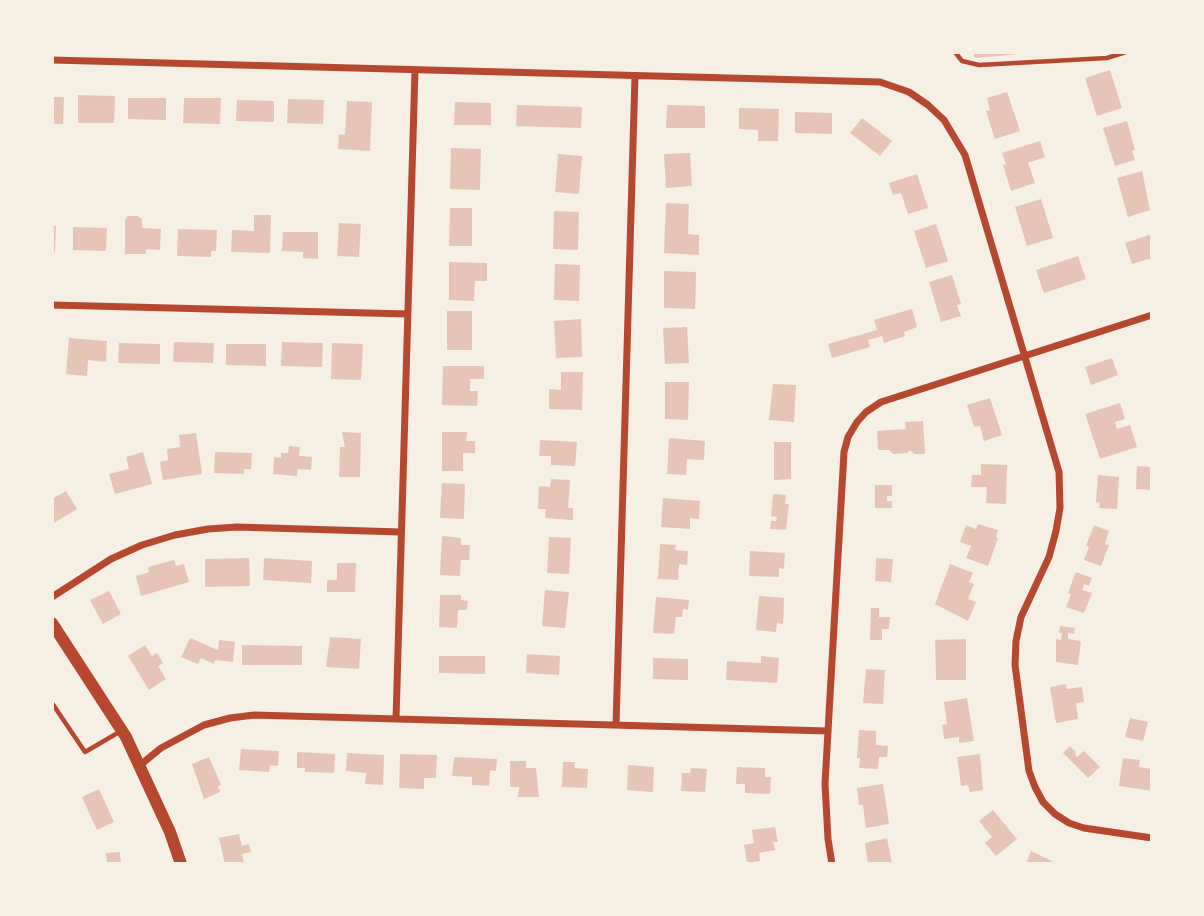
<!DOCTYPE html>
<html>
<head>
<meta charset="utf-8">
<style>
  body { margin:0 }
  #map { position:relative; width:1204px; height:916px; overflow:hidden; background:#f6efe4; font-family:"Nunito Sans",sans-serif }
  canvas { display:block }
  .frame { position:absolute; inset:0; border:54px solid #f6efe4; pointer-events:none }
</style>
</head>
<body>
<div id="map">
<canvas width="1204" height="916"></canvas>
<div class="frame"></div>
</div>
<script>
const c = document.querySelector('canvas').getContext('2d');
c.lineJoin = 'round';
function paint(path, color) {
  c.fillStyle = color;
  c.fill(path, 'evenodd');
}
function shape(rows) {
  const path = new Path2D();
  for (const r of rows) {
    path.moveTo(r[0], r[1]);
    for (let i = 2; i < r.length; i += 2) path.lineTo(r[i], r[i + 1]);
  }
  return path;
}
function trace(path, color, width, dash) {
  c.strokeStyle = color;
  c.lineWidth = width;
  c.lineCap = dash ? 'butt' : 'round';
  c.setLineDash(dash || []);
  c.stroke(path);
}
paint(shape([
  [973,52,1020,52,1020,54,975,58],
  [1110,70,1122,108,1097,116,1085,78],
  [1007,92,1020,131,995,139,986,111,990,110,987,98],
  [78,95,115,96,114,123,78,123],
  [52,97,64,97,63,124,52,124],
  [128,98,166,98,166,120,128,119],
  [184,98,221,98,220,124,183,123],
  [288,99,324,100,323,124,287,123],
  [237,100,274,101,274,122,236,121],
  [347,101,372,102,370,151,338,149,339,134,345,135],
  [455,102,491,103,491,125,454,125],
  [517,105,582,107,581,128,516,126],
  [667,105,705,106,705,128,666,128],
  [739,108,779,109,778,141,758,141,758,130,739,129],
  [795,112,832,113,832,134,795,133],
  [862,118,892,141,880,156,850,133],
  [1127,121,1135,150,1132,151,1135,160,1115,166,1103,128],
  [1040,141,1045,157,1028,163,1035,183,1011,191,1003,165,1006,164,1002,153],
  [451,148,481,149,480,190,450,189],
  [690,153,692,186,666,188,664,154],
  [558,154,582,156,579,194,555,192],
  [1142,171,1150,210,1128,217,1117,178],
  [917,174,928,208,908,214,901,193,893,195,889,183],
  [1041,199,1053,238,1027,246,1015,207],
  [666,203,689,204,688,234,699,235,699,255,664,253],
  [450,208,472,208,472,246,449,246],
  [554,211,579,212,578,250,553,249],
  [254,215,271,215,270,253,231,252,232,230,254,231],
  [128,216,137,216,142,219,142,228,161,229,160,250,146,249,146,254,125,254,125,220],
  [339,223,361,224,359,257,337,256],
  [936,224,948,261,926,268,914,231],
  [52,226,56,226,55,252,52,252],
  [73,227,107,228,106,251,73,250],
  [178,229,217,230,216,251,211,251,211,257,177,256],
  [283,232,318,232,318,259,303,258,303,252,282,251],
  [1152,234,1152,258,1132,264,1125,243],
  [1078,256,1086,279,1044,293,1036,270],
  [449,262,487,263,487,281,475,281,474,301,449,300],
  [555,264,580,265,579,301,554,300],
  [664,271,696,272,695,309,664,308],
  [952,275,961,304,957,305,961,316,941,322,929,282],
  [912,309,917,327,904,332,905,336,884,343,882,336,868,340,870,347,832,358,828,344,877,330,874,320],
  [447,311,472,311,472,350,447,350],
  [581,319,582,357,556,358,554,321],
  [687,327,689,363,665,364,663,328],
  [69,338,107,341,106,362,88,360,87,376,66,374],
  [174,342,214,343,213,363,173,362],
  [282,342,323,343,322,367,281,366],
  [119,343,160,344,160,364,118,363],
  [332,343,363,344,361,380,331,379],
  [226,344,266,344,266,366,226,365],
  [1112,358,1118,375,1091,385,1085,367],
  [443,366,484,366,484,379,470,379,470,391,478,391,477,406,442,405],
  [561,372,583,372,582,410,549,409,549,389,561,390],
  [665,382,689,382,688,420,665,419],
  [773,384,796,385,794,422,769,420],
  [990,398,1002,435,984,441,980,426,974,427,967,405],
  [1120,403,1125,419,1115,422,1117,429,1130,425,1137,447,1100,459,1085,414],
  [923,421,925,454,914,454,910,450,907,453,893,454,889,450,878,450,877,431,906,429,905,422],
  [342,432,361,433,360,477,339,477,340,447,345,447],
  [442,432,467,432,466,441,475,441,475,453,463,453,463,471,442,471],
  [196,433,202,474,163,480,160,462,168,460,167,449,180,447,179,435],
  [669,438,705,441,704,460,687,459,686,475,667,474],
  [540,440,577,442,575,466,551,465,551,456,539,456],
  [774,442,791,442,791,479,774,480],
  [289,446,300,447,299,456,312,457,311,470,298,469,297,476,273,474,274,457,281,458,281,453,288,453],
  [143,452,152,484,115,494,109,474,129,469,126,457],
  [215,452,252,453,251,469,244,469,244,474,214,473],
  [981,464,1007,465,1006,504,986,503,987,487,971,487,972,475,981,475],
  [1137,466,1152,467,1152,490,1136,489],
  [1098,475,1119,477,1117,509,1099,508,1100,503,1096,502],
  [551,479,570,480,568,508,573,508,573,520,545,518,546,509,538,509,539,486,550,487],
  [442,483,465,484,464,519,440,518],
  [875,485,892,485,892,496,887,496,887,501,892,501,892,508,875,508],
  [66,491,77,509,52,524,52,499],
  [773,494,786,495,785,504,789,504,786,530,770,529,771,521,776,521,777,517,771,516],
  [663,498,700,501,699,519,690,518,690,529,661,527],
  [978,524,998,530,996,537,998,538,988,566,966,558,971,546,960,542,966,525,976,529],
  [1094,525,1109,531,1105,544,1109,545,1101,566,1084,560,1089,547,1086,546],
  [442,536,461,538,461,545,470,545,469,560,461,560,460,576,440,575],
  [549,537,571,538,569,574,547,573],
  [660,544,676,545,675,550,688,551,687,565,679,564,678,580,658,579],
  [750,551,785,553,784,569,779,568,779,577,749,576],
  [249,558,250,586,205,587,205,559],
  [264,558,312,561,311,583,263,580],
  [876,558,893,559,891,582,875,581],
  [174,560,176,566,184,564,189,582,141,596,136,576,149,572,148,567],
  [337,563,356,563,355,592,327,592,327,580,337,580],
  [950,564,973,573,969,582,974,584,968,599,976,602,968,621,935,604],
  [1076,572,1092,578,1089,586,1084,584,1082,590,1092,593,1084,613,1066,607,1071,594,1068,593],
  [545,590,569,592,565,628,542,626],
  [109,591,121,614,103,624,90,600],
  [440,595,461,595,461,600,468,601,467,610,458,610,457,628,439,627],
  [759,596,784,598,783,624,777,623,776,632,756,630],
  [656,597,689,600,688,610,683,609,682,617,676,617,674,634,653,633],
  [871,608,879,608,879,617,890,617,889,629,882,629,882,640,870,640],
  [1060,626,1075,628,1074,634,1068,633,1068,639,1081,641,1078,665,1056,662,1056,639,1061,640,1062,633,1059,633],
  [330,637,361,639,359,669,326,667],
  [190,638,218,650,219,640,235,642,233,662,215,660,214,664,201,658,198,664,181,657],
  [966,639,966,680,936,680,935,640],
  [145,645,152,656,157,653,163,663,158,666,166,679,149,690,128,656],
  [242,645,302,646,302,665,242,665],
  [527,654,560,656,559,675,526,673],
  [439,656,485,656,485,674,439,673],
  [761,656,779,658,777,683,726,680,727,661,761,663],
  [653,658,688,659,688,680,653,679],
  [866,669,885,670,883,704,863,703],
  [1066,684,1067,689,1082,687,1084,702,1076,703,1078,719,1056,723,1050,687],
  [967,698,974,741,959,743,959,737,944,739,942,725,947,724,944,702],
  [1130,718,1148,722,1143,741,1125,737],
  [859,730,876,731,876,745,888,746,887,757,879,757,878,769,859,768,860,758,857,758],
  [1070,746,1076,752,1075,754,1077,757,1084,751,1100,767,1088,778,1063,753],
  [241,749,279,751,278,766,270,765,269,772,239,770],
  [297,752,335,754,334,773,305,772,305,768,297,768],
  [347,753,384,755,383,785,365,784,366,773,346,771],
  [400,754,437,755,436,778,424,778,424,789,399,788],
  [980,754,983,790,970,792,968,785,961,786,957,757],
  [209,757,221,785,218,786,220,792,204,799,192,764],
  [454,757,497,759,496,771,490,770,489,786,472,785,472,777,452,776],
  [1123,758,1140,760,1139,767,1152,769,1152,791,1119,786],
  [510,761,526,761,526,768,536,768,539,797,518,797,519,787,510,787],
  [563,762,575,762,574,768,588,769,587,788,562,787],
  [628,765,654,767,653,792,627,790],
  [737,767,765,768,765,777,771,777,770,794,745,793,745,784,736,784],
  [691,768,707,769,705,792,681,791,682,773,690,773],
  [883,784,889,824,866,828,863,805,859,805,857,788],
  [99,789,114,822,97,830,82,797],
  [993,810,1017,839,996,856,985,843,992,837,979,821],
  [775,827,778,842,773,842,775,850,759,853,760,861,747,863,744,845,754,843,752,830],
  [239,834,242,846,249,844,251,852,242,854,244,864,225,864,219,838],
  [887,838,892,864,868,864,865,843],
  [1031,851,1058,864,1026,864],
  [120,852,121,864,107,864,106,853]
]), '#e6c5b7');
trace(shape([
  [955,52,962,61,979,65,1107,58,1126,52],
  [52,703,85,752,121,731]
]), '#b5482f', 4.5);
trace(shape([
  [52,60,880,82,909,92,928,105,944,120,965,155,1059,472,1060,508,1056,531,1049,557,1021,617,1016,641,1015,665,1029,771,1035,787,1043,802,1055,814,1069,823,1084,828,1152,838],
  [52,305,408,314],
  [52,597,111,559,142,545,175,535,208,529,237,527,401,532],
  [396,719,415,70],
  [616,725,635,76],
  [139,766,161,748,204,725,230,718,254,715,828,731],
  [832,864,828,839,825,784,828,731,844,452,848,437,857,422,866,412,881,402,1152,315]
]), '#b5482f', 7);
trace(shape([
  [52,623,126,737,170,832,181,864]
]), '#b5482f', 12);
</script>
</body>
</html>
